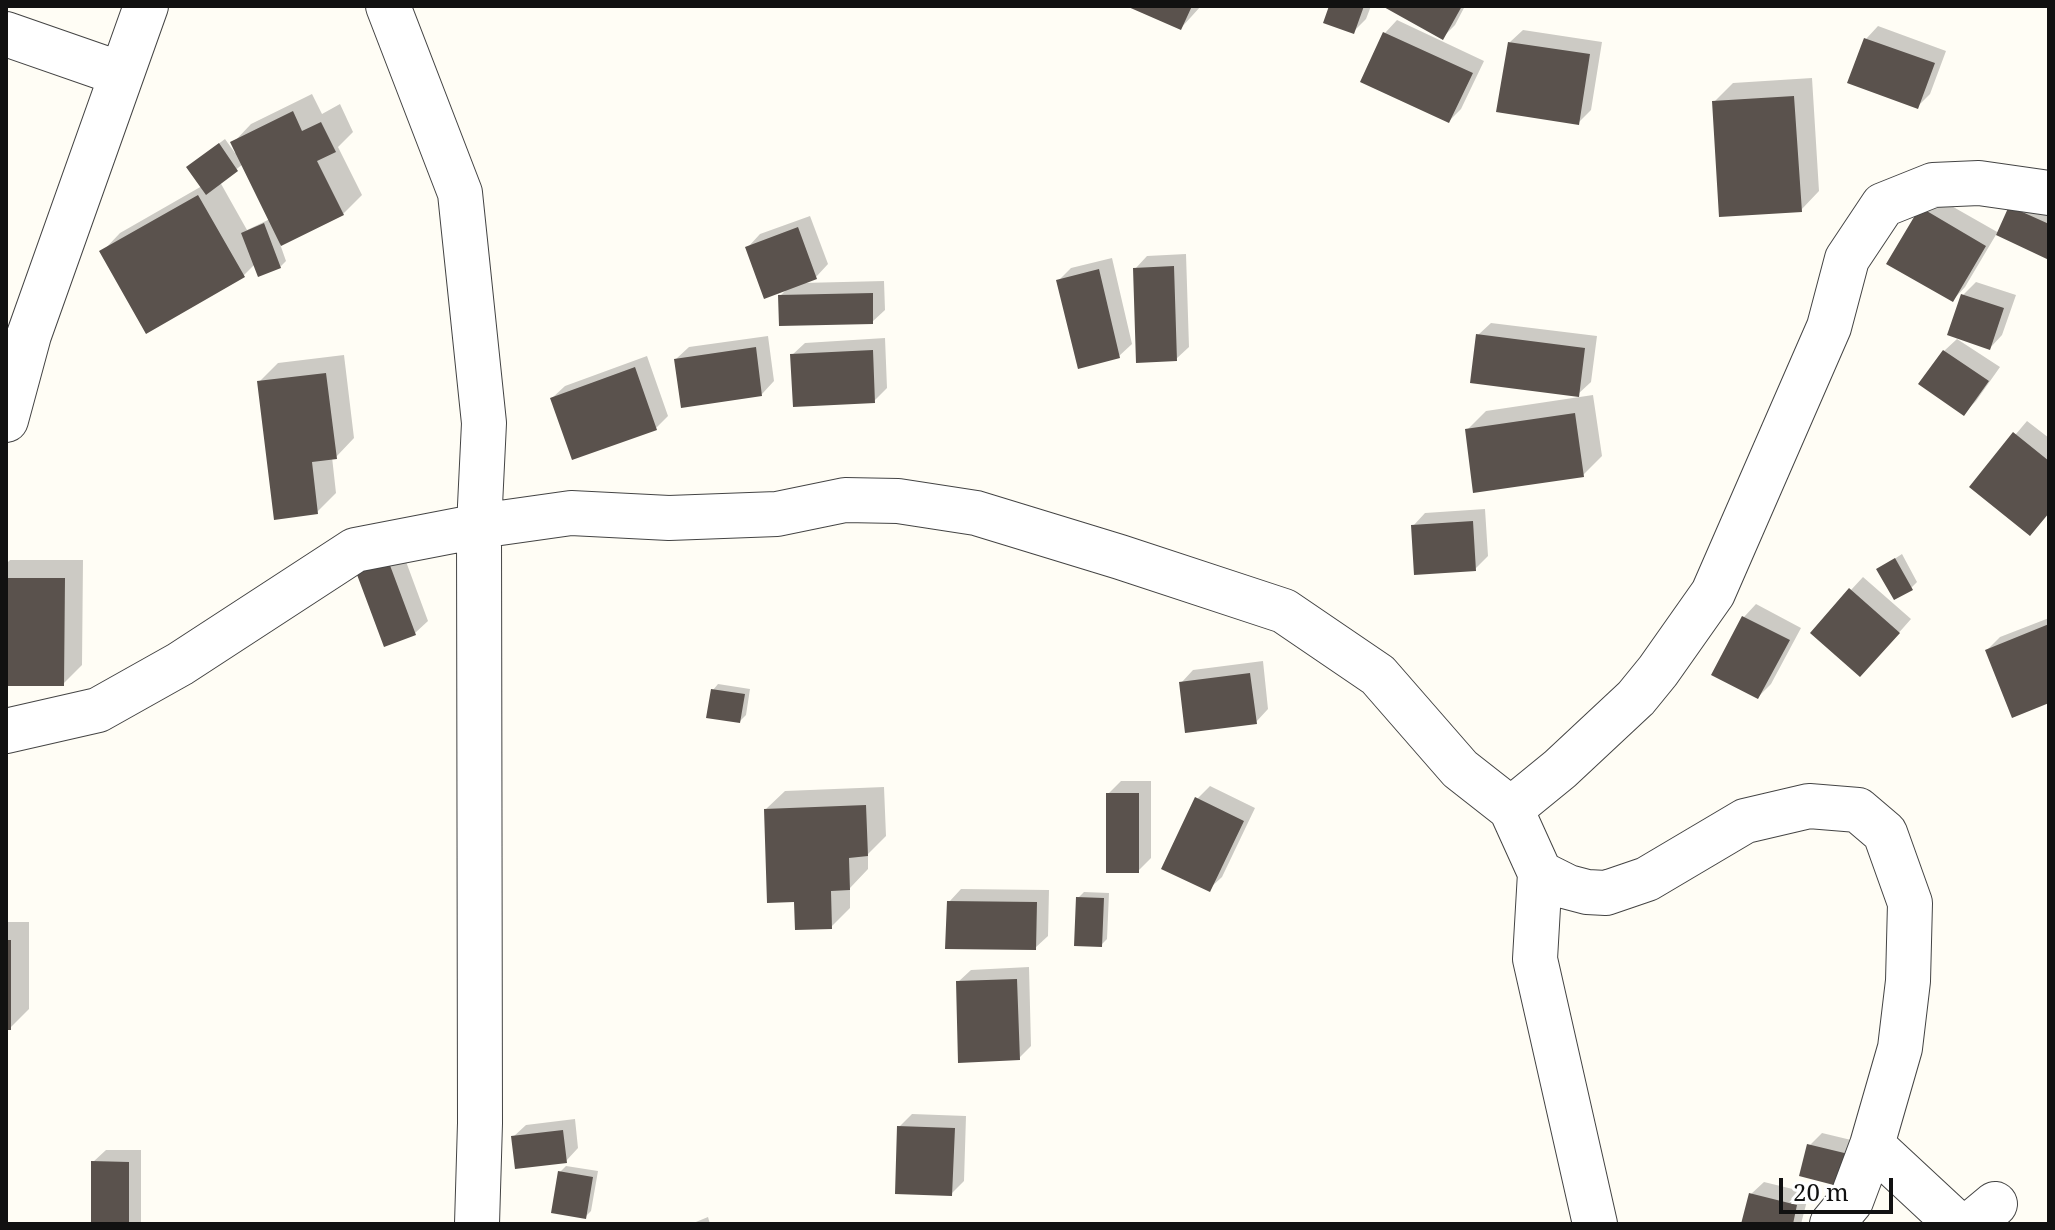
<!DOCTYPE html>
<html>
<head>
<meta charset="utf-8">
<style>
  body { margin:0 }
  #map { position:relative; width:2055px; height:1230px; overflow:hidden; background:#fffdf5; font-family:"Noto Serif",serif }
  canvas { display:block }
  .frame { position:absolute; inset:0; border:8px solid #111; pointer-events:none }
  .scale { position:absolute; left:1779px; top:1178px; width:114px; height:36px; box-sizing:border-box; border:4px solid #111; border-top:0; padding-left:10px; font-size:24px; line-height:28px; white-space:nowrap; color:#111; -webkit-text-stroke:6px #fff; paint-order:stroke }
</style>
</head>
<body>
<div id="map">
<canvas width="2055" height="1230"></canvas>
<div class="frame"></div>
<div class="scale">20 m</div>
</div>
<script>
const c = document.querySelector('canvas').getContext('2d');
c.lineJoin = 'round';
function paint(path, color) {
  c.fillStyle = color;
  c.fill(path, 'evenodd');
}
function shape(rows) {
  const path = new Path2D();
  for (const r of rows) {
    path.moveTo(r[0], r[1]);
    for (let i = 2; i < r.length; i += 2) path.lineTo(r[i], r[i + 1]);
  }
  return path;
}
function trace(path, color, width, dash) {
  c.strokeStyle = color;
  c.lineWidth = width;
  c.lineCap = dash ? 'butt' : 'round';
  c.setLineDash(dash || []);
  c.stroke(path);
}
paint(shape([
  [1131,6,1201,6,1181,28],
  [1331,6,1371,6,1366,19,1354,31],
  [1386,6,1465,6,1455,25,1442,38],
  [1397,20,1484,61,1461,109,1449,121,1385,33],
  [1878,26,1946,51,1930,94,1918,106,1866,39],
  [1523,30,1602,42,1591,110,1578,123,1510,42],
  [1812,78,1819,191,1801,210,1714,102,1733,83],
  [312,94,322,114,340,104,353,132,338,147,362,195,343,214,280,244,286,261,280,267,255,264,244,275,102,252,120,233,202,186,194,162,225,139,235,153,237,152,233,143,251,124],
  [243,164,270,219,247,230,220,182],
  [1934,196,1999,233,2011,207,2049,206,2049,257,1997,233,1965,287,1953,300,1889,263],
  [810,216,828,264,816,277,802,283,884,281,885,310,872,322,780,296,789,287,748,247,760,234],
  [1186,254,1189,347,1176,359,1135,269,1147,256],
  [1112,258,1132,344,1119,356,1058,281,1071,268],
  [1976,282,2016,295,2002,335,1990,348,1963,295],
  [1491,323,1597,336,1591,382,1578,394,1478,335],
  [768,336,774,381,762,394,676,359,689,347],
  [885,338,887,388,874,401,792,355,805,343],
  [1957,339,2000,367,1976,401,1964,413,1944,351],
  [344,355,354,438,336,457,332,457,336,493,317,512,259,382,278,363],
  [647,356,668,416,656,428,552,398,565,386],
  [1593,395,1602,456,1583,475,1467,430,1486,411],
  [2027,421,2049,438,2049,513,1972,486],
  [1485,509,1488,556,1475,569,1413,526,1425,513],
  [401,548,428,621,415,633,359,572],
  [1902,554,1917,582,1911,588,1879,569],
  [10,560,83,560,82,665,63,684,6,684,6,564],
  [1863,577,1911,619,1873,662,1851,590],
  [1756,604,1801,628,1771,684,1758,697,1744,617],
  [2049,618,2049,701,1987,650,2000,637],
  [1263,661,1268,709,1256,722,1181,683,1193,670],
  [718,684,750,689,746,715,740,721,713,690],
  [1121,781,1151,781,1151,858,1138,871,1108,794],
  [1210,786,1255,808,1222,877,1209,889,1197,799],
  [884,787,886,836,868,854,868,869,850,888,850,908,831,927,766,809,785,791],
  [961,889,1049,890,1048,936,1035,948,949,902],
  [1084,892,1109,893,1107,939,1101,945,1078,898],
  [6,922,29,922,29,1009,10,1028,6,1028],
  [1029,967,1031,1046,1019,1058,958,982,971,970],
  [912,1114,966,1116,964,1181,951,1194,899,1127],
  [575,1119,578,1148,566,1161,513,1137,526,1125],
  [1822,1133,1872,1145,1865,1175,1809,1146],
  [106,1150,141,1150,141,1224,93,1224,93,1162],
  [566,1166,598,1171,591,1211,585,1217,560,1172],
  [1764,1182,1809,1193,1801,1224,1743,1224,1751,1194],
  [708,1217,710,1224,691,1224]
]), '#0003');
paint(shape([
  [1126,6,1192,6,1181,30],
  [1329,6,1364,6,1354,34,1323,23],
  [1382,6,1462,6,1443,40],
  [1383,32,1473,73,1449,123,1360,82],
  [1864,38,1935,63,1918,109,1847,83],
  [1508,42,1590,54,1579,125,1496,112],
  [1794,96,1802,212,1719,217,1712,101],
  [293,111,302,131,321,122,336,152,317,161,344,215,281,246,230,142],
  [219,143,238,171,206,195,186,167],
  [198,195,245,277,146,334,99,251],
  [2009,206,2049,224,2049,260,1996,235],
  [1920,207,1986,246,1953,302,1886,264],
  [264,223,281,268,258,277,241,233],
  [798,227,817,279,764,299,745,247],
  [1174,266,1177,361,1136,363,1133,268],
  [1099,269,1120,358,1078,369,1056,280],
  [873,293,873,324,779,326,778,295],
  [1961,294,2004,308,1990,350,1947,335],
  [1476,334,1585,348,1579,397,1470,383],
  [756,347,762,396,681,408,674,359],
  [873,350,875,403,793,407,790,354],
  [1943,350,1989,381,1964,416,1918,384],
  [635,367,657,430,572,460,550,398],
  [326,373,337,459,312,462,318,514,274,520,257,381],
  [1575,413,1584,477,1473,493,1465,429],
  [2013,432,2049,461,2049,513,2030,536,1969,487],
  [1473,521,1476,571,1414,575,1411,525],
  [1895,558,1913,590,1894,600,1876,569],
  [388,560,416,635,384,647,356,572],
  [6,578,65,578,64,686,6,686],
  [1849,588,1900,633,1860,677,1810,633],
  [1742,616,1790,640,1758,699,1711,675],
  [2049,624,2049,703,2012,718,1985,650],
  [1250,673,1257,724,1185,733,1179,682],
  [711,689,745,694,740,723,706,718],
  [1106,793,1139,793,1139,873,1106,873],
  [1195,797,1244,821,1210,892,1161,869],
  [866,805,868,856,849,858,850,890,831,891,832,929,795,930,794,902,767,903,764,809],
  [1076,897,1104,898,1102,947,1074,946],
  [947,901,1037,902,1036,950,945,949],
  [6,940,11,940,11,1030,6,1030],
  [1017,979,1020,1060,958,1063,956,981],
  [897,1126,955,1128,952,1196,895,1194],
  [563,1130,567,1163,515,1169,511,1136],
  [1807,1144,1861,1157,1853,1190,1799,1176],
  [91,1161,129,1162,129,1224,91,1224],
  [558,1171,593,1177,586,1219,551,1213],
  [1749,1193,1797,1205,1793,1224,1741,1224]
]), '#5a524d');
const minor = shape([
  [388,6,460,193,484,423,479,526,480,1123,477,1224],
  [6,34,121,74],
  [6,420,29,335,146,6],
  [6,731,98,710,180,664,355,550,479,526,571,513,669,518,777,514,845,500,898,501,976,513,1120,557,1284,611,1378,675,1460,769,1511,809,1560,769,1636,698,1658,671,1713,593,1829,327,1847,259,1883,205,1933,185,1979,183,2049,193],
  [1511,809,1540,873,1568,887,1587,892,1606,893,1647,879,1745,821,1809,806,1858,810,1885,833,1910,903,1908,981,1900,1048,1872,1145,1851,1201,1832,1224],
  [1540,873,1535,959,1595,1224],
  [1872,1145,1957,1224],
  [1971,1224,1995,1204]
]);
trace(minor, '#444', 46);
trace(minor, '#fff', 44);
</script>
</body>
</html>
